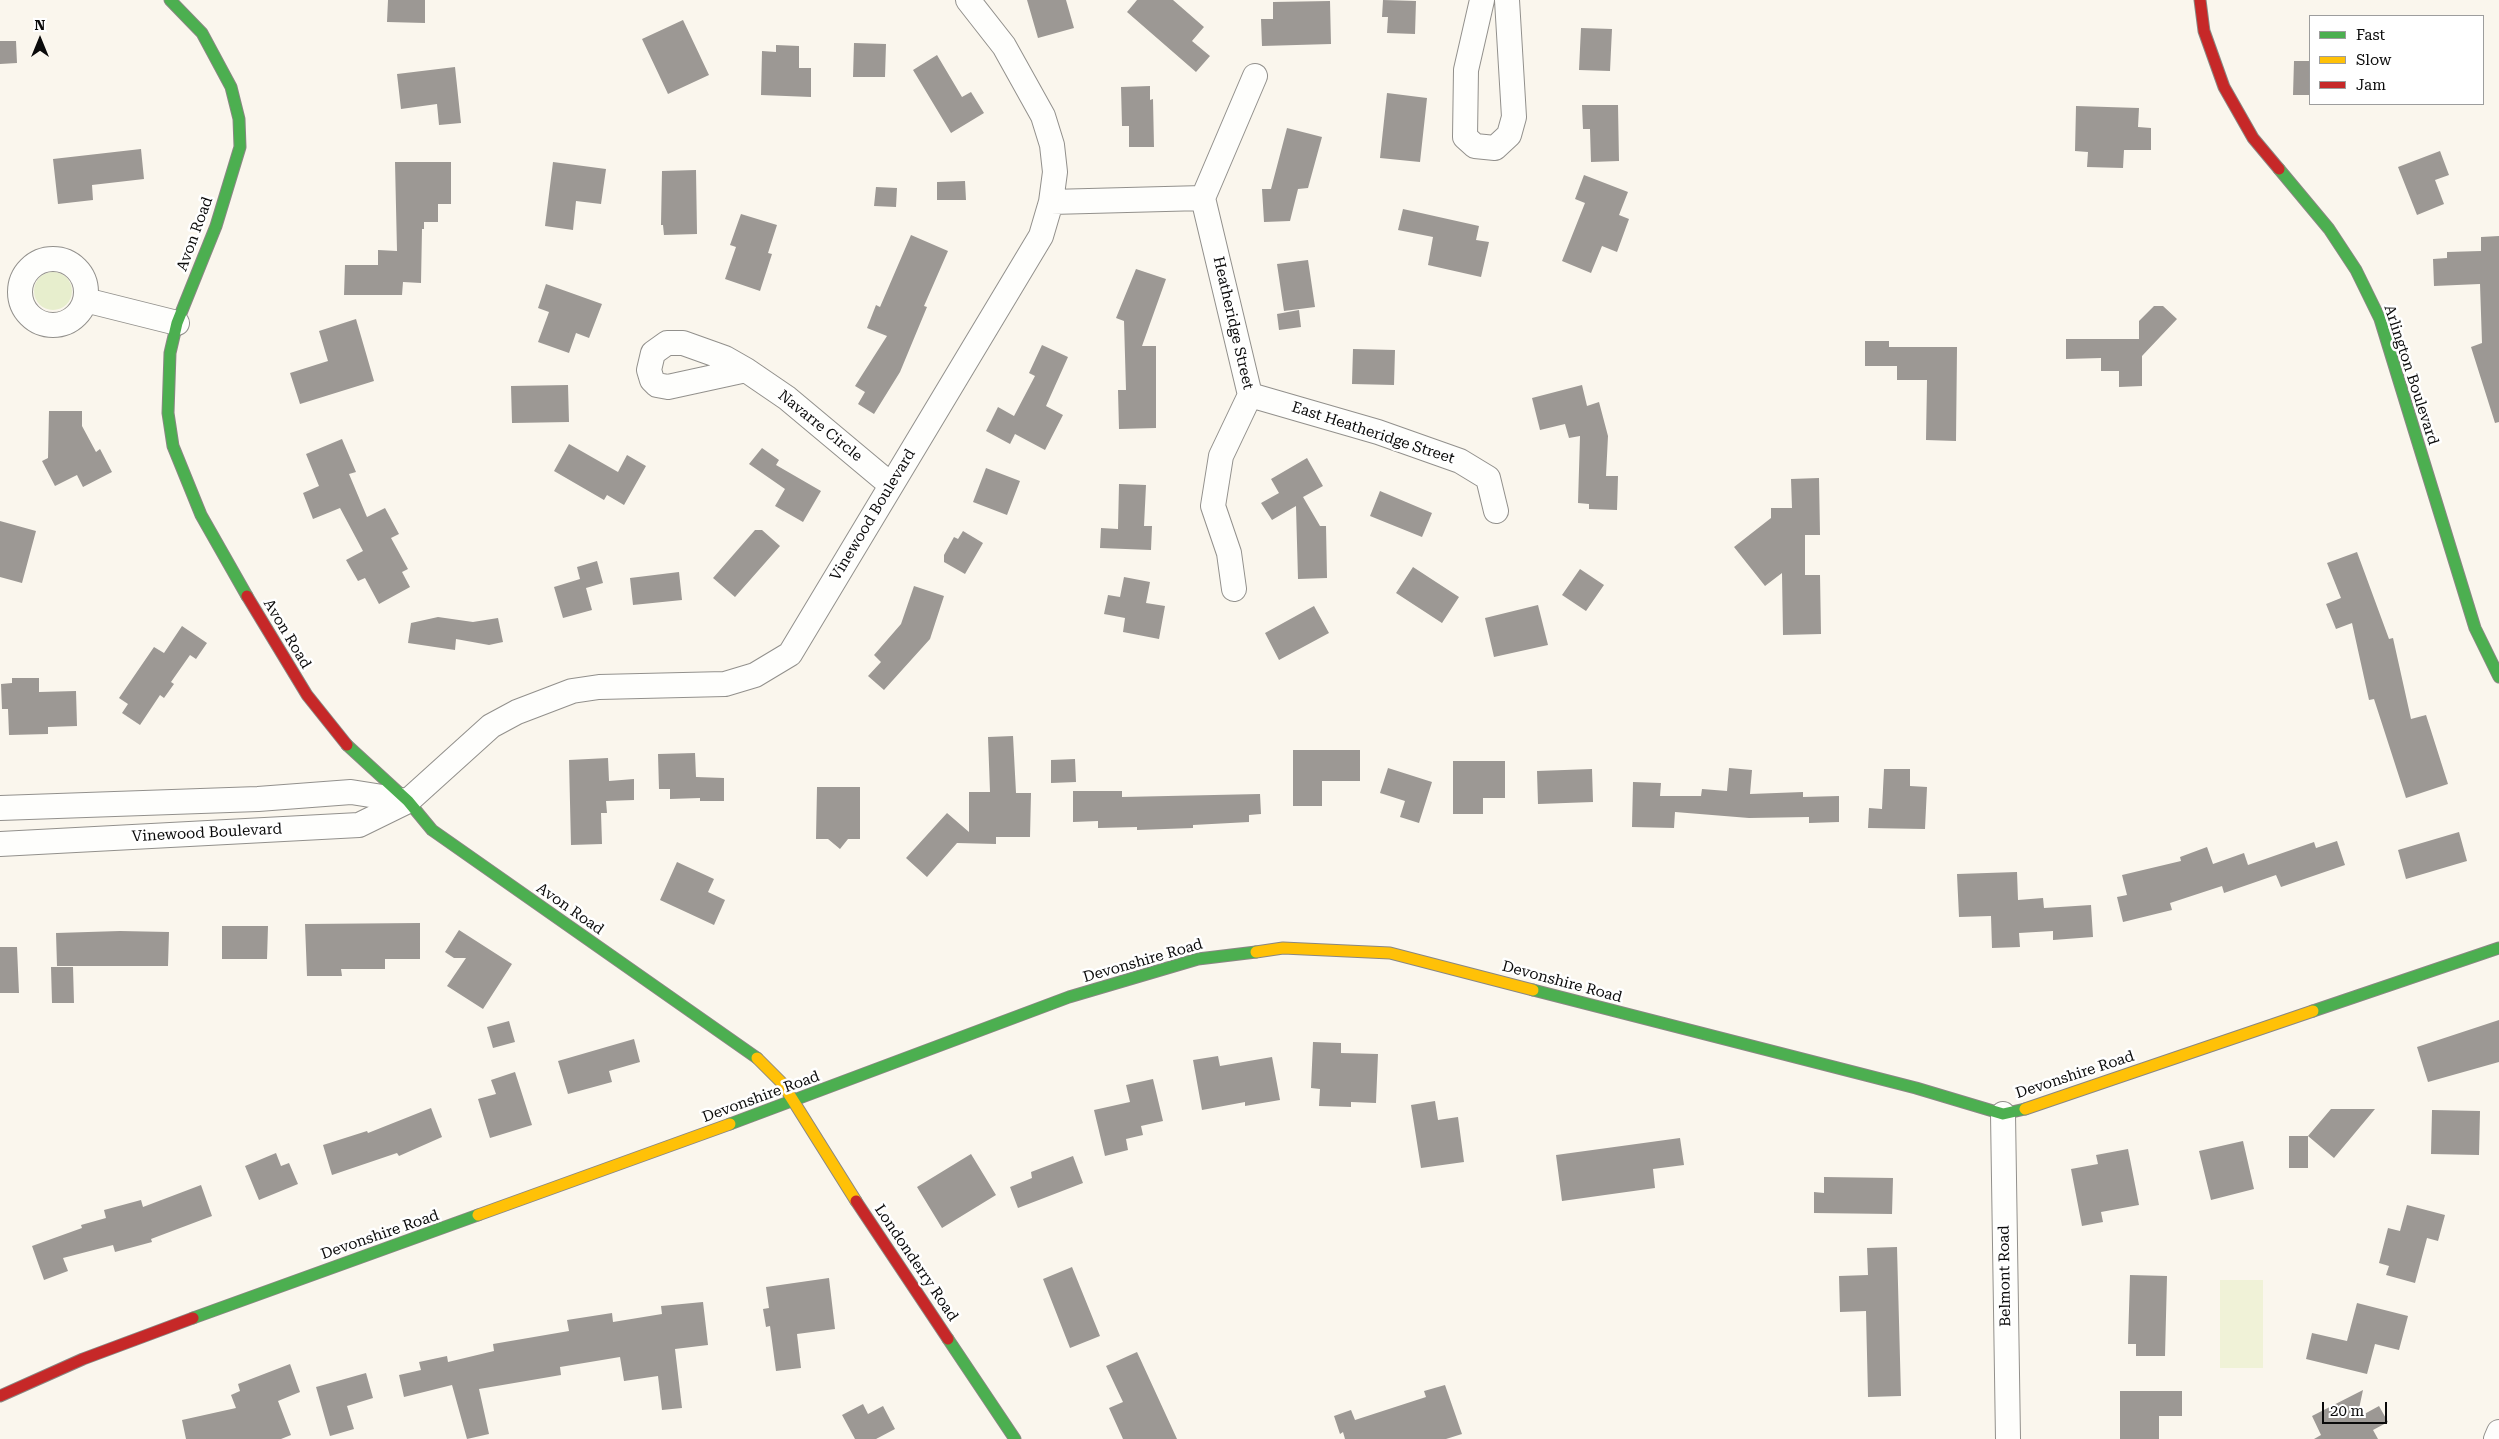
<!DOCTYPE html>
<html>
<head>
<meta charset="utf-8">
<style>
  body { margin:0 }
  #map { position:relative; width:2499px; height:1439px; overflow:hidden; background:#faf6ed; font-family:"Roboto Serif",serif }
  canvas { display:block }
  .legend { position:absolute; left:2309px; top:15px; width:175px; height:90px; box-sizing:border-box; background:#fff; border:1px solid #9d9d9d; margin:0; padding:6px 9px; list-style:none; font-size:15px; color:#0a0a0a }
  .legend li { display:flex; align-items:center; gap:10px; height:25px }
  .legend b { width:25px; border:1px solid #9d9d9d }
  .north { position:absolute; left:15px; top:15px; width:50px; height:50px; -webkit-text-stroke:4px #fff; paint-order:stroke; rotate:0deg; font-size:14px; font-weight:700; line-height:20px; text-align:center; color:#0a0a0a }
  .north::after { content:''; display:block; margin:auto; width:18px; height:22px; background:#0a0a0a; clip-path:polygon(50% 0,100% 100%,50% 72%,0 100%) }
  .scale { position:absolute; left:2322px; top:1402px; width:65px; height:22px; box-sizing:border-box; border:2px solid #0a0a0a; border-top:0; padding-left:6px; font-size:15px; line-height:18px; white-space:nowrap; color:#0a0a0a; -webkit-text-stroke:4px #fff; paint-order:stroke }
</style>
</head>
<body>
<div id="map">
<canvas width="2499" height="1439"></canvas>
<ul class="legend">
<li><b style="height:6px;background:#4caf50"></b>Fast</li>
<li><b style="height:6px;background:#ffc107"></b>Slow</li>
<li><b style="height:6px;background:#c62828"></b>Jam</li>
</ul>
<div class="north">N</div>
<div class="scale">20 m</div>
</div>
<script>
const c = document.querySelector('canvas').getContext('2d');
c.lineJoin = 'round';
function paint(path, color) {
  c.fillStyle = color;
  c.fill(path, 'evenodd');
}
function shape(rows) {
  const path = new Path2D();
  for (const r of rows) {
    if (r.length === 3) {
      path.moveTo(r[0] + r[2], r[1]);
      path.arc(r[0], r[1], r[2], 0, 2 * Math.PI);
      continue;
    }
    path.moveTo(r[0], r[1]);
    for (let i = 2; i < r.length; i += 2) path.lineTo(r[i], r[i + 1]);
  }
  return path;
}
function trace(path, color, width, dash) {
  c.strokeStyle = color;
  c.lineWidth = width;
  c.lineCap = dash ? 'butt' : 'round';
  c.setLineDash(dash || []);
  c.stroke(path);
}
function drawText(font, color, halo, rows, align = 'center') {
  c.font = font + ' "Roboto Serif",serif';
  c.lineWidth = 5;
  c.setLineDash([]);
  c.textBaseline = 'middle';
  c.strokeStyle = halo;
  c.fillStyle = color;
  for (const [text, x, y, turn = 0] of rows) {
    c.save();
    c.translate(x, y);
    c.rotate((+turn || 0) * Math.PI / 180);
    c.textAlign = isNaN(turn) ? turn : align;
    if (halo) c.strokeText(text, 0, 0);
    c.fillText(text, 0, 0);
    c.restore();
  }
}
paint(shape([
  [53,291,19]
]), '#e7eecd');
paint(shape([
  [2220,1280,2263,1280,2263,1368,2220,1368]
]), '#f0f2d7');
paint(shape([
  [388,0,425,0,425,23,387,22],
  [1027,0,1066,0,1074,28,1038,38],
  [1137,0,1173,0,1204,27,1192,41,1210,56,1196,72,1127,12],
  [1383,0,1416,1,1415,34,1387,33,1388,17,1382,17],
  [1330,1,1331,44,1262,46,1261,19,1273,19,1273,2],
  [683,20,709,75,668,94,642,39],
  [1581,28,1612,29,1610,71,1579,70],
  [0,41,16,41,17,63,0,64],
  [854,43,886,44,885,77,853,77],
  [776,45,799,46,799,68,811,68,811,97,761,95,762,51,776,52],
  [937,55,962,97,971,92,984,113,951,133,913,70],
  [2294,61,2310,61,2310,95,2293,95],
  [455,67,461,123,439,125,437,104,401,109,397,74],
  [1150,86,1150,100,1153,99,1154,147,1129,147,1129,126,1122,126,1121,87],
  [1387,93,1427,98,1420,162,1380,158],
  [1582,105,1618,105,1619,161,1591,162,1590,129,1583,129],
  [2076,106,2139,108,2138,127,2151,128,2151,150,2124,150,2123,168,2087,167,2088,152,2075,151],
  [1287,128,1322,137,1308,188,1298,189,1290,221,1264,222,1262,189,1271,189],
  [141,149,144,179,92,185,93,200,58,204,53,159],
  [2440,151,2449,175,2435,180,2444,204,2417,215,2398,167],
  [395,162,451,162,451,204,438,204,438,222,424,222,424,229,422,229,421,283,403,282,402,295,344,295,345,265,378,265,378,250,397,251],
  [553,162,606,169,601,204,576,201,573,230,545,226],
  [696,170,697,234,664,235,663,225,661,225,662,171],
  [1584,175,1628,192,1619,215,1629,219,1617,252,1602,246,1591,273,1562,261,1585,203,1575,199],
  [965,181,966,200,937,200,937,182],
  [876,187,897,188,896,207,874,206],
  [1403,209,1479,226,1476,240,1489,242,1481,277,1428,265,1433,237,1398,230],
  [741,214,777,225,768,253,772,254,760,291,725,279,736,247,730,245],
  [911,235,948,251,924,306,927,307,900,372,874,414,858,404,865,392,855,386,887,336,867,328,876,305,880,307],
  [2499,236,2499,422,2495,423,2471,347,2482,343,2480,284,2434,286,2433,259,2447,258,2447,252,2481,251,2481,237],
  [1308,260,1315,307,1284,311,1277,264],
  [1136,269,1166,279,1142,346,1156,346,1156,428,1119,429,1118,390,1126,390,1124,321,1116,318],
  [546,284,602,304,589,338,576,333,569,353,538,342,549,312,538,308],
  [2154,306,2163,306,2177,319,2142,356,2142,386,2119,387,2119,371,2101,371,2101,358,2066,359,2066,339,2139,339,2139,321],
  [1299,310,1301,327,1279,330,1277,314],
  [356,319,374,381,300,404,290,373,328,361,319,331],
  [1865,341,1889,341,1889,347,1957,347,1956,441,1926,440,1927,380,1897,380,1897,366,1865,366],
  [1042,345,1068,357,1046,406,1063,415,1045,450,1015,434,1010,444,986,431,998,407,1014,416,1035,376,1029,373],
  [1353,349,1395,350,1394,385,1352,384],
  [568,385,569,422,512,423,511,386],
  [1582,385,1587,406,1599,402,1608,436,1606,476,1618,476,1617,510,1589,509,1589,504,1578,503,1580,436,1569,438,1565,424,1540,430,1532,398],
  [49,411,82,411,82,426,96,452,100,449,112,472,83,487,77,475,55,486,42,461,48,458],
  [342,439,356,472,349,474,367,517,385,508,399,534,391,538,408,569,402,572,410,587,379,604,365,578,358,581,346,560,363,551,340,508,313,519,303,493,319,486,306,454],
  [569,444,618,472,627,455,646,466,624,505,607,495,604,500,554,471],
  [762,448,779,460,776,465,821,491,803,522,775,506,785,489,749,464],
  [1307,458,1323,486,1303,497,1320,526,1326,526,1327,578,1298,579,1296,506,1272,520,1261,503,1279,493,1271,479],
  [986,468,1020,481,1007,515,973,502],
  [1819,478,1820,535,1805,535,1805,575,1820,575,1821,634,1783,635,1782,573,1765,586,1734,547,1771,518,1771,508,1792,508,1791,479],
  [1119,484,1146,485,1144,526,1152,526,1151,550,1100,548,1101,528,1118,529],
  [1380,491,1432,513,1422,537,1370,516],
  [0,521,36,531,22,583,0,577],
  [755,530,762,530,780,546,735,597,713,578],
  [963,531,983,543,965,574,944,562,944,555,954,537,958,539],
  [2357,552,2389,639,2393,638,2411,719,2426,715,2448,784,2406,798,2374,699,2369,700,2352,623,2336,629,2326,604,2341,598,2327,563],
  [597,561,603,583,586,588,592,610,563,618,554,587,580,579,577,567],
  [1413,567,1459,597,1442,623,1396,593],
  [1580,569,1604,585,1586,611,1562,595],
  [679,572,682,600,633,605,630,578],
  [1124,577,1150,582,1146,603,1165,606,1159,639,1123,632,1125,618,1104,614,1108,595,1120,597],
  [914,586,944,596,930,639,884,690,868,676,881,662,874,655,901,624],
  [1538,605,1548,645,1494,657,1485,618],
  [1314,606,1329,633,1279,660,1265,633],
  [438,617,473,622,498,618,503,642,489,645,456,639,455,650,408,643,411,623],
  [182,626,207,643,196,659,190,655,171,682,174,684,164,698,160,695,140,725,122,713,128,704,119,698,154,647,164,653],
  [12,678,39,678,39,692,76,691,77,726,48,727,48,734,9,735,8,709,2,709,1,684,12,683],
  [1013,736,1016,793,1031,793,1030,837,996,837,996,844,957,843,927,877,906,858,947,813,969,832,969,792,990,792,988,737],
  [1293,750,1360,750,1360,781,1322,781,1322,806,1293,806],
  [695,753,696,777,724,778,724,801,700,801,700,798,670,799,670,789,659,789,658,754],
  [608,758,609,781,634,779,634,800,606,801,607,813,601,813,602,844,571,845,569,760],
  [1075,759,1076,782,1051,783,1051,760],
  [1453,761,1505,761,1505,798,1483,798,1483,814,1453,814],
  [1388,768,1432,782,1419,823,1400,817,1405,801,1380,793],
  [1729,768,1752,770,1750,794,1803,792,1803,797,1839,796,1839,822,1809,823,1809,817,1749,818,1675,812,1674,828,1632,827,1633,782,1661,783,1660,796,1701,796,1702,789,1727,791],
  [1592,769,1593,802,1538,804,1537,771],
  [1884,769,1910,769,1910,786,1927,787,1925,829,1868,828,1869,808,1882,809],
  [817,787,860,787,860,839,848,839,840,849,828,839,816,839],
  [1073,791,1122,791,1122,797,1260,794,1261,814,1249,815,1249,822,1193,825,1193,828,1137,830,1137,827,1098,828,1098,821,1073,822],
  [2459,832,2467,861,2406,879,2398,850],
  [2337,841,2345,865,2281,887,2276,875,2224,893,2222,886,2170,903,2172,910,2123,922,2117,897,2127,895,2122,875,2181,861,2180,857,2207,847,2213,864,2244,853,2248,865,2314,842,2316,848],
  [677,862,714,879,708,892,725,900,714,925,660,900],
  [2017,872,2018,900,2043,898,2044,908,2091,905,2093,937,2053,940,2053,931,2019,933,2020,947,1992,948,1991,916,1959,917,1957,874],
  [420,923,420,959,385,959,385,969,341,969,342,976,307,976,305,924],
  [222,926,268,926,267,959,222,959],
  [459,930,512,964,483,1009,447,986,466,958,454,958,445,952],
  [120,931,169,932,168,966,57,966,56,933],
  [0,947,17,947,19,993,0,993],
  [51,967,73,967,74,1003,52,1003],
  [2499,1020,2499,1062,2428,1082,2417,1047],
  [509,1021,515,1042,493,1048,487,1027],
  [634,1039,640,1062,609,1071,612,1082,568,1094,558,1061],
  [1313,1042,1341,1043,1341,1053,1378,1054,1376,1103,1351,1102,1351,1107,1319,1106,1320,1089,1311,1088],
  [1218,1056,1220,1066,1272,1057,1280,1100,1245,1106,1245,1102,1202,1110,1193,1060],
  [515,1072,532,1125,490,1138,478,1099,496,1094,491,1080],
  [1153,1079,1163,1121,1141,1126,1143,1135,1126,1139,1128,1150,1105,1156,1094,1110,1130,1102,1126,1085],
  [1435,1101,1438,1120,1458,1117,1464,1162,1421,1168,1411,1105],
  [431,1108,442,1137,399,1156,397,1153,332,1175,323,1145,367,1131,368,1133],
  [2331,1109,2375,1109,2334,1158,2308,1136],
  [2432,1110,2480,1111,2479,1155,2431,1154],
  [2289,1136,2308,1136,2308,1168,2289,1168],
  [1680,1138,1684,1165,1653,1169,1655,1188,1562,1201,1556,1155],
  [2243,1141,2254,1189,2211,1200,2199,1151],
  [2128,1149,2139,1205,2101,1212,2103,1222,2082,1226,2071,1169,2098,1164,2096,1155],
  [276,1153,281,1166,289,1163,298,1184,259,1200,245,1166],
  [971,1154,996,1195,942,1228,917,1187],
  [1073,1156,1083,1183,1018,1208,1010,1187,1032,1178,1031,1172],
  [1824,1177,1893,1178,1892,1214,1814,1213,1814,1192,1824,1193],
  [201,1185,212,1216,151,1239,152,1242,115,1252,113,1245,63,1258,68,1271,44,1280,32,1246,82,1228,81,1225,106,1218,104,1210,141,1200,143,1207],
  [2407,1205,2445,1215,2438,1241,2427,1238,2415,1283,2386,1275,2389,1266,2379,1263,2388,1228,2400,1231],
  [1897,1247,1901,1396,1868,1397,1866,1311,1840,1312,1839,1276,1868,1275,1867,1248],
  [1072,1267,1100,1336,1070,1348,1043,1279],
  [2130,1275,2167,1276,2165,1356,2136,1356,2136,1344,2128,1344],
  [829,1278,835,1329,797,1334,801,1368,776,1371,770,1326,766,1327,763,1309,769,1308,766,1287],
  [703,1302,708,1345,675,1349,682,1408,662,1410,658,1376,624,1381,620,1357,560,1367,561,1375,479,1389,489,1434,467,1439,452,1385,404,1397,399,1375,421,1370,419,1362,447,1356,448,1362,494,1351,493,1344,569,1331,567,1320,612,1313,613,1322,662,1314,661,1306],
  [2357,1303,2408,1316,2399,1350,2375,1344,2367,1374,2306,1359,2312,1333,2347,1341],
  [1137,1352,1177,1439,1123,1439,1109,1408,1123,1402,1106,1366],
  [290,1364,300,1392,278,1401,291,1435,281,1439,186,1439,182,1420,236,1408,231,1395,240,1391,238,1384],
  [366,1373,373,1398,347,1406,354,1429,330,1436,316,1387],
  [1445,1385,1462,1434,1446,1439,1345,1439,1343,1432,1340,1434,1334,1416,1351,1410,1355,1420,1426,1397,1424,1391],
  [2363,1390,2357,1418,2379,1406,2388,1422,2373,1430,2378,1439,2314,1439,2321,1435,2312,1416],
  [2120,1391,2182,1391,2182,1416,2159,1416,2159,1439,2120,1439],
  [863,1404,868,1414,883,1406,895,1429,876,1439,855,1439,842,1415]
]), '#9c9894');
const street = shape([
  [1482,0,1466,70,1465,137,1475,146,1495,148,1509,135,1514,117,1507,0],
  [1203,198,1250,395,1221,456,1213,506,1229,553,1234,589],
  [1203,198,1255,76],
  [1051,202,1203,198],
  [53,292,33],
  [85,300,177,323],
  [746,370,668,387,657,385,652,380,649,370,653,353,667,343,683,343,725,358,746,370,787,398,891,485],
  [1250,395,1378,432,1460,461,1488,478,1496,511],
  [0,808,258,799,351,792,408,801],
  [0,844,359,825,408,801,491,726,517,712,572,691,599,687,725,684,755,675,790,654,1041,236,1051,202,1055,172,1052,145,1043,116,1004,46,968,0],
  [2003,1114,2008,1439],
  [2496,1439,2499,1432]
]);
const fast = shape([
  [170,0,202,33,231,87,239,119,240,147,216,226,177,323,170,353,168,413,173,446,201,515,247,596],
  [2279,169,2329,229,2356,270,2380,319,2475,628,2499,677],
  [347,745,408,801,432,830,757,1058],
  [1533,990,1916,1088,2003,1114,2025,1109],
  [2313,1011,2499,948],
  [730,1124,1069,997,1198,959,1256,952],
  [193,1318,478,1215],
  [948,1339,1015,1439]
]);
const slow = shape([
  [1256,952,1283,948,1390,953,1533,990],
  [757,1058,782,1083,856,1201],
  [2025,1109,2313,1011],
  [478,1215,730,1124]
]);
const jam = shape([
  [2200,0,2204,31,2224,87,2253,138,2279,169],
  [247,596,307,695,347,745],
  [856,1201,948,1339],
  [0,1396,83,1359,193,1318]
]);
trace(street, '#92908c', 26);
trace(fast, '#898783', 13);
trace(slow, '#898783', 13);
trace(jam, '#898783', 13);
trace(street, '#fefefc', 24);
trace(fast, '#4caf50', 11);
trace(slow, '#ffc107', 11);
trace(jam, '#c62828', 11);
drawText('15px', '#0a0a0a', '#fff', [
  ["Avon Road",195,234,-70],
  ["Heatheridge Street",1233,323,77],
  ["Arlington Boulevard",2411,375,72],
  ["Navarre Circle",820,426,39],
  ["East Heatheridge Street",1373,433,18],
  ["Vinewood Boulevard",873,515,-59],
  ["Avon Road",287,634,59],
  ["Vinewood Boulevard",207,833,-3],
  ["Avon Road",570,909,35],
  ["Devonshire Road",1143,961,-16],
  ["Devonshire Road",1562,982,15],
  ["Devonshire Road",2075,1075,-18],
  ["Devonshire Road",761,1097,-20],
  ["Devonshire Road",380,1235,-19],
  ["Londonderry Road",916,1263,56],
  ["Belmont Road",2005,1276,-91]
]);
</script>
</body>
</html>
